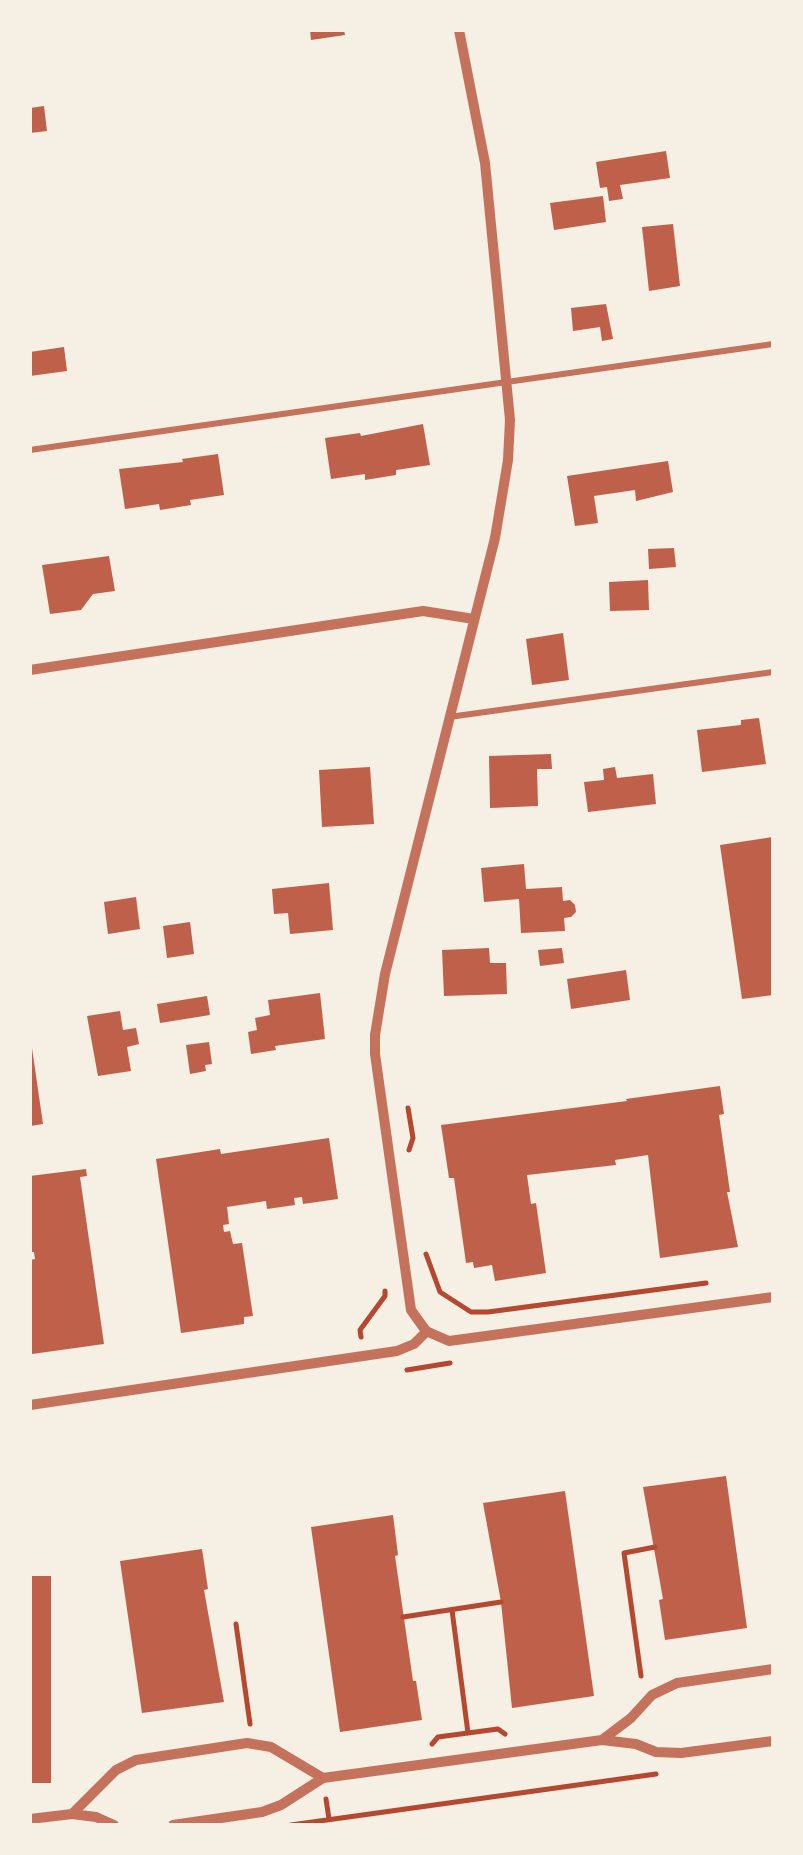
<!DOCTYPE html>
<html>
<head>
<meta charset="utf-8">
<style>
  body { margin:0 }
  #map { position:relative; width:803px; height:1855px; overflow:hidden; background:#f6efe4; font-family:Signika,sans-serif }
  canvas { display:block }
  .frame { position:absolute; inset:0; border:32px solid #f6efe4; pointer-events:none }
</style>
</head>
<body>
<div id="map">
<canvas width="803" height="1855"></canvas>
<div class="frame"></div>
</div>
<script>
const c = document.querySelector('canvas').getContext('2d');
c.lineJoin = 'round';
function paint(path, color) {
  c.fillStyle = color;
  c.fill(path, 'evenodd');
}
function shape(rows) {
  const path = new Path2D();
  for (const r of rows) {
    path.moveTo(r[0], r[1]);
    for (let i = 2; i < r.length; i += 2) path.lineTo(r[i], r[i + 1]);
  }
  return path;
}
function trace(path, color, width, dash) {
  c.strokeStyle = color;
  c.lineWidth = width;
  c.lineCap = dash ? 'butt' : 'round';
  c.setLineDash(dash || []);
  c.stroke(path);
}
paint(shape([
  [310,30,344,30,345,35,311,40],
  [44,106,47,131,30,133,30,108],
  [666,151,670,178,620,185,623,199,609,201,607,187,600,188,596,162],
  [603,196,606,222,554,230,550,203],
  [673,224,680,286,649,291,642,227],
  [606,304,613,339,602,341,600,327,573,331,571,308],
  [64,347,67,371,30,376,30,352],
  [423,424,430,465,396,470,396,475,365,480,365,474,331,479,325,438,360,433,361,436],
  [218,454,224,495,190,500,191,505,160,510,159,504,125,509,119,469,183,462,182,459],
  [668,461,673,492,636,501,635,490,594,496,598,523,575,526,567,476],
  [674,548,676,567,649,569,648,549],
  [109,556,115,591,93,594,81,610,50,614,42,565],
  [648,580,649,610,610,611,609,582],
  [563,633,569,680,532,685,526,639],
  [759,718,766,764,702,772,697,730,741,725,741,720],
  [551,754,552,769,537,769,538,806,490,808,489,756],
  [370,767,374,824,322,827,319,770],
  [615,767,617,778,653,774,656,804,588,812,584,782,604,780,603,769],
  [773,837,773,995,742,999,720,845],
  [524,864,526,889,562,887,563,901,570,900,575,905,576,912,571,917,564,918,565,931,521,933,519,899,484,902,481,868],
  [329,883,333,930,290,934,288,913,274,914,272,889],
  [136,897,140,929,108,934,104,902],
  [190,922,194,954,167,958,163,926],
  [489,948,490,963,506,963,507,994,444,996,442,950],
  [562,948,564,963,540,966,538,950],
  [626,970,630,1000,571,1009,567,979],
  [320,993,325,1039,275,1046,276,1050,251,1054,248,1032,257,1030,255,1018,270,1015,268,1000],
  [207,996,210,1015,160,1023,157,1004],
  [120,1011,123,1030,136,1028,139,1044,127,1047,131,1071,98,1076,87,1016],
  [209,1042,212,1064,205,1065,206,1071,190,1074,186,1045],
  [32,1048,43,1124,30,1126,30,1049],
  [720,1086,724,1114,719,1115,730,1192,727,1192,738,1247,660,1258,648,1155,615,1160,616,1165,527,1175,531,1204,536,1203,546,1273,495,1281,492,1265,474,1268,473,1262,466,1263,454,1178,449,1178,441,1125,627,1101,626,1099],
  [329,1138,338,1199,303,1204,302,1197,294,1198,295,1205,267,1209,266,1201,227,1207,229,1224,223,1225,224,1232,230,1231,233,1244,242,1243,253,1316,244,1317,244,1324,181,1333,156,1159,220,1149,221,1154],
  [86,1169,87,1176,80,1177,104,1344,32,1354,30,1260,35,1259,34,1252,30,1252,30,1176],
  [726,1476,747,1628,665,1640,659,1600,663,1599,643,1487],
  [565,1491,594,1696,512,1708,501,1602,483,1503],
  [393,1515,398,1555,395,1556,413,1681,416,1681,422,1720,340,1732,311,1527],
  [202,1549,208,1589,204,1590,224,1702,142,1713,120,1561],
  [30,1576,51,1576,51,1783,30,1783]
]), '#bf614a');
trace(shape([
  [408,1108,413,1138,409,1150],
  [426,1254,440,1292,471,1312,488,1312,706,1283],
  [361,1337,360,1330,385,1296,385,1291],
  [407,1370,450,1363],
  [452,1610,468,1733],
  [403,1617,501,1602],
  [236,1624,250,1724],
  [641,1676,624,1553,655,1547],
  [432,1744,438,1737,498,1729,505,1734],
  [326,1799,329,1819],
  [291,1825,656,1774]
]), '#b5482f', 5);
trace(shape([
  [30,450,773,344],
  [449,717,773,672]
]), '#c5725c', 6);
trace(shape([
  [459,30,485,163,510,420,508,460,495,538,385,974,375,1035,375,1054,411,1310,426,1331,449,1341,773,1297],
  [30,670,423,611,474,619],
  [30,1405,397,1351,414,1344,427,1331],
  [602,1740,631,1718,652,1695,677,1683,773,1669],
  [72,1814,116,1770,136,1760,247,1743,271,1747,323,1778],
  [30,1819,72,1814,96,1817,114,1825],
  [173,1825,262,1812,281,1805,323,1778,602,1740,636,1744,656,1752,681,1753,773,1741]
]), '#c5725c', 10);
</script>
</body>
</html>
